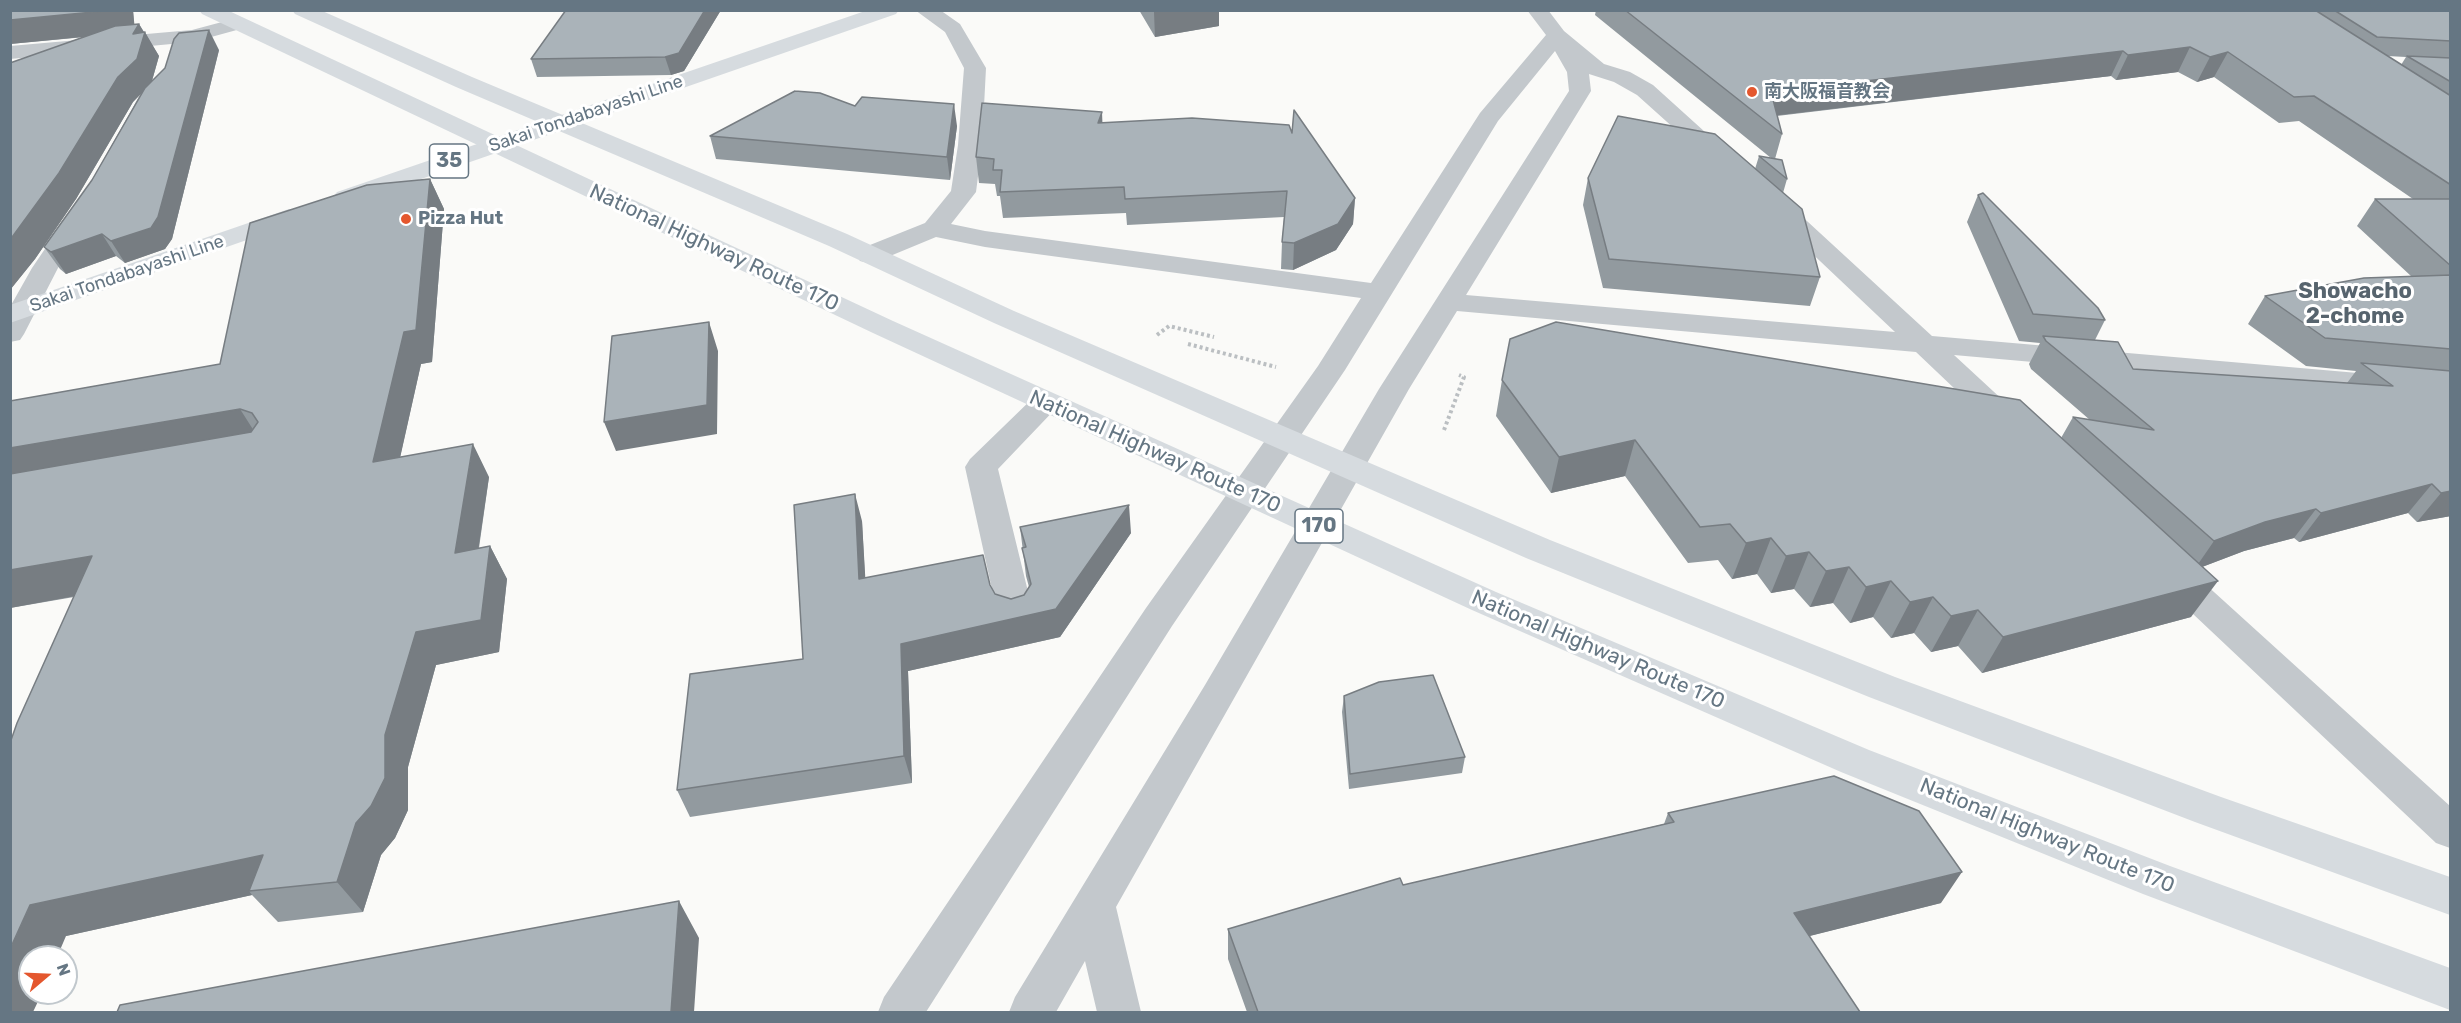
<!DOCTYPE html>
<html>
<head>
<meta charset="utf-8">
<style>
  body { margin:0 }
  #map { position:relative; width:2461px; height:1023px; overflow:hidden; background:#fafaf8; font-family:Rubik,sans-serif }
  canvas { display:block }
  .frame { position:absolute; inset:0; border:12px solid #657683; pointer-events:none }
  .north { position:absolute; left:18px; top:945px; width:60px; height:60px; box-sizing:border-box; background:#fff; border:2px solid #c1c8cd; border-radius:50%; rotate:71deg; font-size:16px; font-weight:700; line-height:24px; text-align:center; color:#657683 }
  .north::after { content:''; display:block; margin:auto; width:21px; height:27px; background:#e4572e; clip-path:polygon(50% 0,100% 100%,50% 72%,0 100%) }
</style>
</head>
<body>
<div id="map">
<canvas width="2461" height="1023"></canvas>
<div class="frame"></div>
<div class="north">N</div>
</div>
<script>
const c = document.querySelector('canvas').getContext('2d');
c.lineJoin = 'round';
function shape(rows) {
  const path = new Path2D();
  for (const r of rows) {
    path.moveTo(r[0], r[1]);
    for (let i = 2; i < r.length; i += 2) path.lineTo(r[i], r[i + 1]);
  }
  return path;
}
function trace(path, color, width, dash) {
  c.strokeStyle = color;
  c.lineWidth = width;
  c.lineCap = dash ? 'butt' : 'round';
  c.setLineDash(dash || []);
  c.stroke(path);
}
function paint(path, color) {
  c.fillStyle = color;
  c.fill(path, 'evenodd');
}
function drawText(font, color, halo, rows, align = 'center') {
  c.font = font + ' Rubik,"Noto Sans JP",sans-serif';
  c.lineWidth = 6;
  c.setLineDash([]);
  c.textBaseline = 'middle';
  c.strokeStyle = halo;
  c.fillStyle = color;
  for (const [text, x, y, turn = 0] of rows) {
    c.save();
    c.translate(x, y);
    c.rotate((+turn || 0) * Math.PI / 180);
    c.textAlign = isNaN(turn) ? turn : align;
    if (halo) c.strokeText(text, 0, 0);
    c.fillText(text, 0, 0);
    c.restore();
  }
}
trace(shape([
  [1157,335,1169,326,1214,337],
  [1188,344,1276,367],
  [1444,430,1464,377,1459,375]
]), '#bbbfc2', 4, [3, 3]);
paint(shape([
  [915,10,940,10,960,24,986,68,982,145,976,192,951,224,985,231,1371,283,1480,113,1546,35,1527,10,1548,10,1564,31,1604,64,1630,72,1653,85,1736,160,1733,165,1724,167,1715,165,1637,95,1614,82,1589,74,1591,91,1466,295,1895,332,1765,209,1761,204,1765,199,1774,196,1783,199,1932,336,2450,381,2450,399,1954,355,2019,415,2023,422,2019,429,2008,432,1997,429,1916,352,1457,311,1409,389,1116,907,1141,1012,1097,1012,1085,961,1056,1012,1009,1012,1015,997,1205,685,1379,389,1569,91,1567,72,1555,51,1498,121,1345,370,1172,626,926,1012,878,1012,884,997,1146,608,1318,366,1361,298,985,247,936,237,878,261,869,263,860,261,856,255,860,249,925,223,951,191,958,145,964,68,945,32,915,10],
  [237,18,244,20,247,24,244,28,193,42,10,59,10,46,192,30,237,18],
  [77,212,86,215,90,220,58,268,24,334,20,340,10,342,10,307,32,268,68,215,77,212],
  [1046,393,1057,396,1061,403,998,469,1033,612,1028,621,1015,625,1002,621,997,612,965,467,970,459,1035,396,1046,393],
  [2170,559,2182,563,2450,806,2450,848,2436,843,2158,581,2153,572,2158,563,2170,559]
]), '#c3c8cc');
paint(shape([
  [868,10,899,10,896,14,355,202,346,205,337,202,333,197,337,192,868,10],
  [289,209,298,212,302,217,298,222,10,323,10,305,289,209]
]), '#d6dbdf');
paint(shape([
  [199,10,227,10,893,321,1496,592,1869,750,2170,866,2450,968,2450,1010,2143,894,1841,772,1472,610,873,333,202,14,199,10],
  [292,10,320,10,472,77,847,234,1014,311,1550,540,1895,677,2221,797,2450,877,2450,915,2195,822,1869,697,1526,558,994,323,829,246,456,87,295,14,292,10]
]), '#d6dbdf');
paint(shape([
  [10,10,133,10,134,24,139,24,159,56,152,81,219,50,172,239,165,249,125,263,116,256,66,274,60,269,44,247,92,180,141,93,133,102,76,199,35,259,10,290,10,63,85,37,10,44],
  [566,10,721,10,684,71,671,75,537,77,531,59],
  [1139,10,1219,10,1219,26,1155,37],
  [1596,10,2451,10,2451,516,2417,522,2408,513,2299,542,2294,538,2244,551,2202,567,2191,617,1982,673,1958,646,1931,652,1914,633,1891,638,1873,617,1850,623,1833,603,1810,607,1794,589,1771,593,1757,574,1732,579,1718,560,1688,563,1625,476,1551,493,1496,416,1502,380,2061,438,2073,417,2090,420,2031,369,2029,364,2040,343,2019,341,1967,222,1978,195,2105,320,2095,340,2133,369,2347,383,2356,371,2306,366,2248,324,2265,296,2411,276,2357,226,2375,199,2413,199,2299,121,2279,123,2214,77,2197,82,2178,72,2116,80,2111,76,1777,116,1782,134,1775,159,1787,179,1783,193,1820,277,1810,306,1603,288,1583,205,1588,178,1755,169,1759,156,1771,158,1595,15],
  [2387,56,2406,57,2401,65],
  [855,106,957,126,950,180,716,159,710,136],
  [1102,112,1102,123,1292,133,1355,198,1353,224,1336,250,1293,270,1281,269,1282,242,1284,217,1127,225,1126,213,1003,218,1000,196,997,196,995,184,979,183,976,157],
  [430,179,444,209,432,362,421,364,400,457,489,477,479,548,490,546,507,579,499,652,436,665,408,767,408,810,395,838,381,855,363,912,278,922,252,895,66,936,74,597,10,608,10,401,220,364],
  [862,521,865,578,990,585,995,594,1011,599,1024,595,1029,587,1026,576,1020,527,1131,533,1060,637,908,671,912,783,690,817,677,790,803,659],
  [1344,696,1465,757,1462,773,1349,789,1342,712],
  [1668,813,1941,903,1809,936,1860,1012,1247,1012,1228,959,1228,929,1403,885,1664,824]
]), '#929a9f');
paint(shape([
  [114,10,133,10,135,31,139,24,145,34,145,32,159,56,151,84,133,102,76,199,35,259,10,290,10,240,134,32,10,44,10,20],
  [705,10,721,10,684,71,671,75,665,57],
  [1161,10,1219,10,1219,26,1155,37,1154,12],
  [209,30,219,50,172,239,165,249,125,263,111,241],
  [2190,47,2178,72,2116,80,2128,55],
  [2123,51,2111,76,1763,117,1771,92],
  [2228,52,2214,77,2197,82,2210,57],
  [954,104,957,126,950,180,947,157],
  [1102,112,1103,137,1098,123],
  [430,179,444,209,432,362,421,364,392,494,373,462],
  [1355,198,1353,224,1336,250,1293,270,1294,243],
  [102,234,116,256,66,274,51,252],
  [709,322,718,351,717,434,616,451,604,422],
  [240,409,261,442,10,486,10,448],
  [1635,440,1625,476,1551,493,1559,457],
  [473,444,489,477,473,585,455,553],
  [2432,484,2408,513,2299,542,2321,513],
  [2451,491,2451,516,2417,522,2441,493],
  [855,494,862,521,867,607,859,579],
  [1129,505,1131,533,1060,637,908,671,912,783,904,756,901,644,1056,609],
  [2316,509,2294,538,2244,551,2194,570,2214,541,2265,522],
  [1771,538,1757,574,1732,579,1746,543],
  [490,546,507,579,499,652,436,665,408,767,408,810,395,838,381,855,363,912,337,882,385,735,416,632],
  [1809,552,1794,589,1771,593,1786,556],
  [92,556,119,588,10,608,10,570],
  [1849,567,1833,603,1810,607,1826,571],
  [1891,581,1873,617,1850,623,1866,587],
  [2218,581,2191,617,1982,673,2003,637],
  [1933,597,1914,633,1891,638,1910,602],
  [1978,610,1958,646,1931,652,1951,616],
  [263,855,249,891,252,895,66,936,57,957,30,957,30,993,42,993,33,1012,10,1012,10,949,30,905],
  [1962,872,1941,903,1778,944,1794,913],
  [679,901,699,938,694,1012,671,1012]
]), '#777d82');
const building = shape([
  [10,10,114,10,10,20,10,10],
  [566,10,705,10,679,53,665,57,531,59,566,10],
  [1625,10,2315,10,2451,96,2451,185,2314,96,2294,97,2228,52,2210,57,2190,47,2128,55,2123,51,1771,92,1782,134,1625,10],
  [2334,10,2451,10,2451,41,2377,37,2334,10],
  [139,24,133,34,145,32,137,59,118,77,59,173,10,240,10,63,115,26,139,24],
  [209,30,158,217,151,228,111,241,102,234,51,252,44,247,92,180,145,88,165,68,174,39,179,33,209,30],
  [2407,56,2451,58,2451,82,2407,56],
  [795,91,820,93,855,106,862,97,954,104,947,157,710,136,795,91],
  [982,103,1102,112,1098,123,1192,118,1289,125,1292,133,1294,110,1355,198,1338,224,1294,243,1282,242,1287,191,1125,199,1124,187,1000,192,1002,170,993,170,994,159,976,157,982,103],
  [1618,116,1715,134,1802,209,1820,277,1609,259,1588,178,1618,116],
  [1759,156,1782,160,1787,179,1759,156],
  [430,179,416,330,404,332,373,462,473,444,455,553,490,546,481,620,416,632,385,735,385,778,371,806,356,823,337,882,249,891,263,855,30,905,10,949,10,743,17,723,92,556,10,570,10,474,251,432,258,422,252,413,240,409,10,448,10,401,220,364,250,223,367,185,430,179],
  [1983,193,2098,308,2105,320,2033,314,1978,195,1983,193],
  [2375,199,2451,199,2451,266,2375,199],
  [2451,275,2451,349,2325,338,2265,296,2364,278,2451,275],
  [709,322,707,405,604,422,612,336,709,322],
  [1556,322,2020,400,2218,581,2003,637,1978,610,1951,616,1933,597,1910,602,1891,581,1866,587,1849,567,1826,571,1809,552,1786,556,1771,538,1746,543,1730,524,1700,527,1635,440,1559,457,1502,380,1510,339,1556,322],
  [2043,336,2118,342,2133,369,2393,386,2361,363,2451,371,2451,491,2441,493,2432,484,2321,513,2316,509,2265,522,2214,541,2073,417,2154,430,2046,341,2043,336],
  [855,494,859,579,983,555,990,585,995,594,1011,599,1024,595,1031,584,1022,548,1026,547,1020,527,1129,505,1056,609,901,644,904,756,677,790,690,674,803,659,794,505,855,494],
  [1433,675,1465,757,1350,774,1344,696,1379,682,1433,675],
  [1834,776,1919,811,1962,872,1794,913,1860,1012,1258,1012,1228,929,1400,878,1403,885,1674,822,1668,813,1834,776],
  [679,901,671,1012,117,1012,120,1005,679,901]
]);
paint(building, '#aab3b9');
trace(building, '#777d82', 1.5);
for (const [x, y, r, color] of [
  [1752,92,6,"#e4572e"],
  [406,219,6,"#e4572e"]
]) {
  const dot = new Path2D();
  dot.arc(x, y, r, 0, 2 * Math.PI);
  c.fillStyle = color;
  c.fill(dot);
  trace(dot, '#fff', 2);
}
drawText('bold 18px', '#657683', '#fff', [
  ["南大阪福音教会",1764,92],
  ["Pizza Hut",418,219]
], 'left');
drawText('18px', '#657683', '#fff', [
  ["Sakai Tondabayashi Line",586,114,-19],
  ["Sakai Tondabayashi Line",127,274,-19]
]);
for (const [x, y, w] of [
  [449,161,39],
  [1319,526,48]
]) {
  const box = new Path2D();
  box.roundRect(x - w / 2, y - 17, w, 34, 4.5);
  c.fillStyle = '#fff';
  c.fill(box);
  trace(box, '#657683', 1.5);
}
drawText('bold 20px', '#657683', null, [
  ["35",449,161],
  ["170",1319,526]
]);
drawText('21px', '#657683', '#fff', [
  ["National Highway Route 170",714,248,25],
  ["National Highway Route 170",1155,452,24],
  ["National Highway Route 170",1598,650,23],
  ["National Highway Route 170",2047,836,22]
]);
drawText('bold 22px', '#57646e', '#fff', [
  ["Showacho",2355,292],
  ["2-chome",2355,317]
]);
</script>
</body>
</html>
